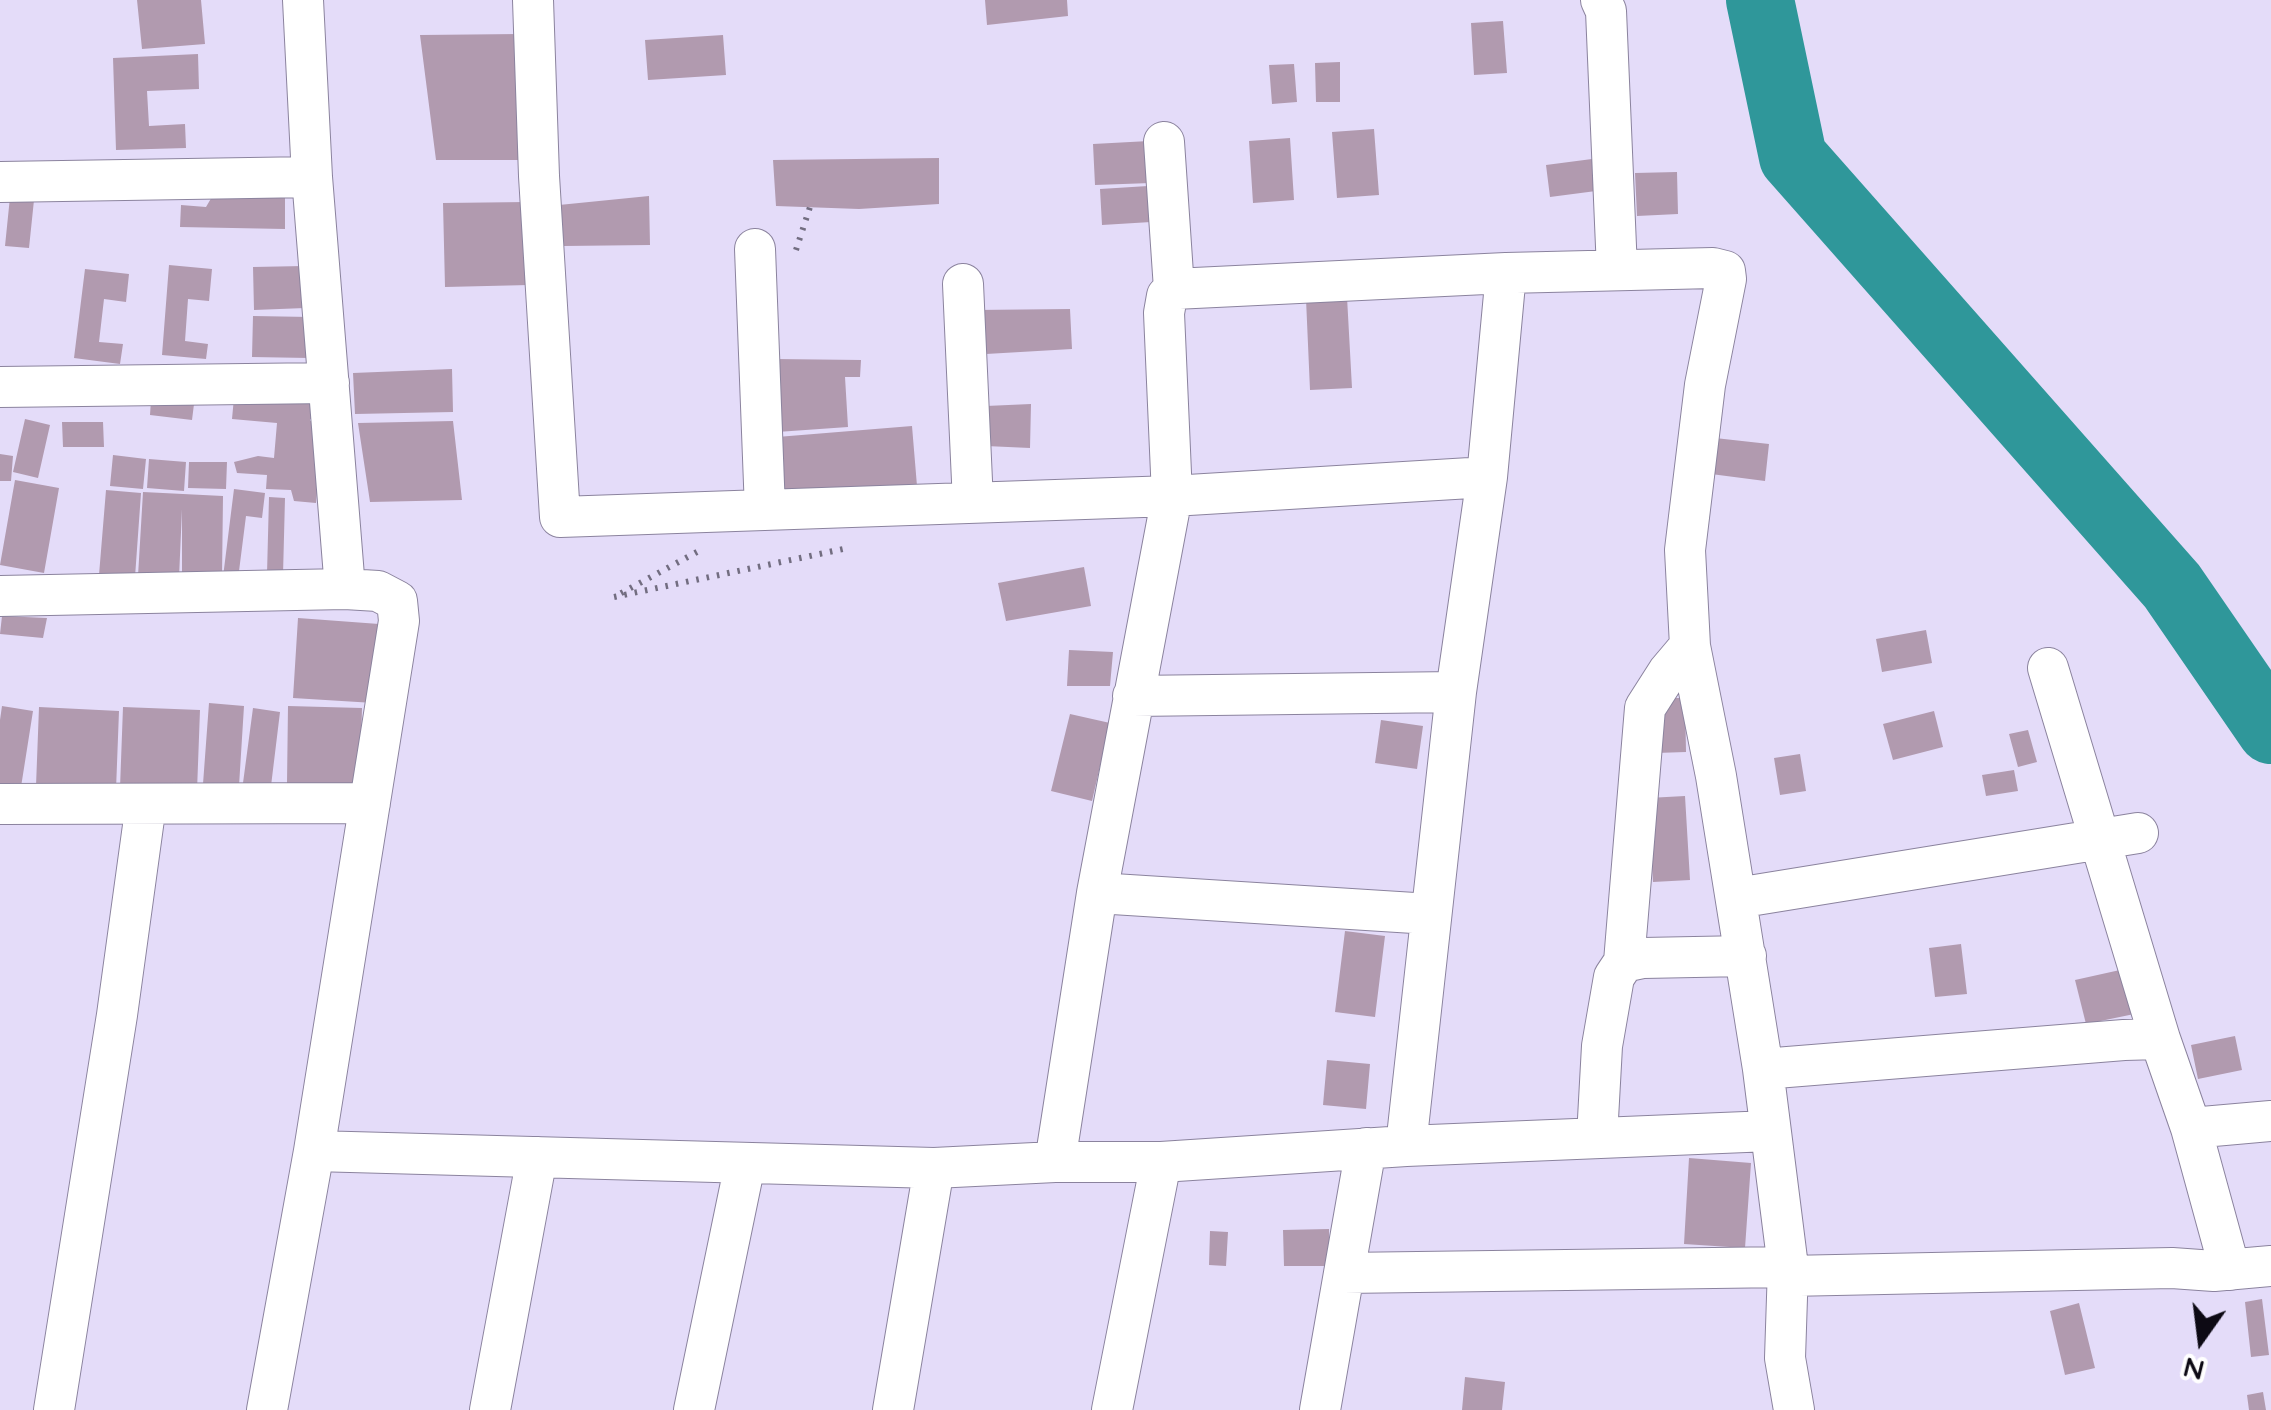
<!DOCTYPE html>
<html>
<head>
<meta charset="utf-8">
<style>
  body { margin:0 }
  #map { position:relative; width:2271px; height:1410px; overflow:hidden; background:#e4dcf9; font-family:Quicksand,sans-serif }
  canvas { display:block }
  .north { position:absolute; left:2151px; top:1290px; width:100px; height:100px; -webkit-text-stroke:8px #fff; paint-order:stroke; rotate:194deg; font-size:28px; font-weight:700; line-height:40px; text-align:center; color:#0d0a14 }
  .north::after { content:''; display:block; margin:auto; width:35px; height:45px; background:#0d0a14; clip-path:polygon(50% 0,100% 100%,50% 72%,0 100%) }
</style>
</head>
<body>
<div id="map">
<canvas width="2271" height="1410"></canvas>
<div class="north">N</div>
</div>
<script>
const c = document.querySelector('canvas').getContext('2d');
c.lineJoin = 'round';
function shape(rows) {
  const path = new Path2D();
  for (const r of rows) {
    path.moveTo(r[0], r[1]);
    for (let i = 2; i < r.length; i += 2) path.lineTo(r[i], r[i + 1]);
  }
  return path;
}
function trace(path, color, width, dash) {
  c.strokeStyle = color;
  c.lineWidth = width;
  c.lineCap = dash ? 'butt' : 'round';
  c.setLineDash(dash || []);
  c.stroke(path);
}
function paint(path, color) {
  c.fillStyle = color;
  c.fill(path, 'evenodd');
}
trace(shape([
  [1760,0,1793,157,2172,586,2271,730]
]), '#2f979a', 68);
paint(shape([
  [137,0,201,0,205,44,142,49],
  [985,0,1067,0,1068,16,987,25],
  [1503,21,1507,73,1474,75,1471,23],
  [520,34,522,160,436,160,420,35],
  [723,35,726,75,648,80,645,40],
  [198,54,199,89,147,91,149,126,185,124,186,148,116,150,113,58],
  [1340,62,1340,102,1316,102,1315,63],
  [1294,64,1297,102,1272,104,1269,65],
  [1374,129,1379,195,1337,198,1332,132],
  [1290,138,1294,200,1253,203,1249,141],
  [1149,141,1151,183,1095,185,1093,144],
  [939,158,939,204,859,209,776,206,773,160],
  [1592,159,1596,191,1550,197,1546,165],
  [1677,172,1678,214,1637,216,1635,173],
  [1148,186,1151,222,1102,225,1100,189],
  [216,190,285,191,285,229,180,227,181,205,206,207],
  [649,196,650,245,564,246,559,205],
  [10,197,34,200,29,248,5,246],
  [527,202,529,285,445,287,443,203],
  [169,265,212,269,209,301,188,299,185,341,208,344,206,359,162,355],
  [304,266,305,308,254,310,253,267],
  [85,269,129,274,126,302,104,299,99,342,123,344,120,364,74,358],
  [1347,297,1352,388,1310,390,1306,299],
  [1070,309,1072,349,986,354,975,310],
  [253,316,310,317,309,358,252,357],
  [775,359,861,360,860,377,845,377,848,427,777,432],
  [452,369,453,412,355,414,353,373],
  [235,387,329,395,326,420,310,419,310,421,323,422,316,503,294,501,291,490,266,489,267,475,237,473,234,462,258,456,274,458,277,423,232,419],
  [151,400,194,404,192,420,150,415],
  [1031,404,1030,448,986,446,986,406],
  [25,419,50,425,38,478,13,472],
  [453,421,462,500,370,502,358,423],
  [62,422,103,422,104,447,63,447],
  [912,426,917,486,782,493,777,437],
  [1715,438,1769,444,1765,481,1711,474],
  [0,454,13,456,11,481,0,481],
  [113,455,146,459,143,489,110,486],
  [149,459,186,462,184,491,147,488],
  [189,462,227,462,226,489,188,488],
  [15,480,59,488,44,573,0,565],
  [234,489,265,493,262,518,246,516,238,579,223,577],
  [106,490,141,493,135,577,99,575],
  [143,492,223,496,222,577,182,576,182,509,179,578,138,576],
  [269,497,285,498,283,575,267,574],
  [1084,567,1091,606,1006,621,998,583],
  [2,616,47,618,43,638,0,634],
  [298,618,379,624,374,703,293,698],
  [1926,630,1932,663,1882,672,1876,639],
  [1069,650,1113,652,1110,686,1067,686],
  [1655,698,1685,698,1686,752,1656,753],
  [209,703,244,706,239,786,203,784],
  [2,706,33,711,21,787,0,784,0,720],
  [288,706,362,708,360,785,287,783],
  [39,707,119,711,116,790,36,786],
  [123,707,200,710,197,791,120,788],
  [253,708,280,712,271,786,243,783],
  [1934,711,1943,747,1893,760,1883,724],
  [1070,714,1110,723,1092,801,1051,791],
  [1381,720,1423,726,1417,769,1375,763],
  [2028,730,2037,762,2018,767,2009,734],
  [1800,754,1806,791,1780,795,1774,758],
  [2014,770,2018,791,1986,796,1982,775],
  [1685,796,1690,880,1653,882,1648,798],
  [1345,931,1385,936,1375,1017,1335,1012],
  [1961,944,1967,994,1935,997,1929,948],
  [2129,968,2139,1013,2086,1024,2075,980],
  [2235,1036,2242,1070,2198,1079,2191,1045],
  [1327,1060,1370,1064,1366,1109,1323,1105],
  [1689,1158,1751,1163,1745,1248,1684,1244],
  [1329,1229,1329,1266,1284,1266,1283,1230],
  [1210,1231,1228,1232,1226,1266,1209,1265],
  [2262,1299,2269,1355,2251,1357,2245,1302],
  [2079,1303,2095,1368,2065,1375,2050,1311],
  [1465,1377,1505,1382,1502,1410,1462,1410],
  [2263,1392,2266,1410,2249,1410,2247,1395]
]), '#b19aaf');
const minor = shape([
  [303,0,312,177,345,589],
  [533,0,539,176,560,517,1172,496,1487,477],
  [1601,0,1606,11,1617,270],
  [1164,142,1174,289],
  [0,182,312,177],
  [755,249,765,510],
  [963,284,973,503],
  [0,387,329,383],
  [0,596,345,589,378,591,397,601,399,621,314,1151,267,1410],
  [2048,668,2160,1039,2191,1128,2230,1270],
  [1133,696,1456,692],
  [0,804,370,803],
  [1097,893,1430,914],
  [1737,898,2138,833],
  [1624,962,1645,708,1668,672,1690,646],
  [1763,1069,2124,1040,2160,1039],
  [2191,1128,2271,1121],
  [1597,1137,1602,1046,1614,977,1624,962,1643,958,1746,956],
  [1406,1146,1456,692,1487,477,1506,273],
  [314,1151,934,1168,1055,1162,1161,1162,1406,1146,1770,1131],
  [1055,1162,1097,893,1172,496,1164,313,1167,296,1174,289,1506,273,1713,268,1725,271,1726,279,1705,385,1685,550,1690,646,1716,776,1763,1069,1788,1267,1785,1358,1794,1410],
  [1344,1273,1788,1267],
  [1788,1276,2172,1268,2214,1271,2271,1266],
  [54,1410,117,1015,146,804],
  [490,1410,537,1157],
  [694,1410,745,1164],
  [893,1410,934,1168],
  [1112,1410,1161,1162],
  [1320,1410,1366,1148]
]);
trace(minor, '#8b839e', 42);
trace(shape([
  [796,250,810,207],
  [697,552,614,597,848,548]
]), '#726d80', 6, [2.5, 8]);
trace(minor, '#fff', 40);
</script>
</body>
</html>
